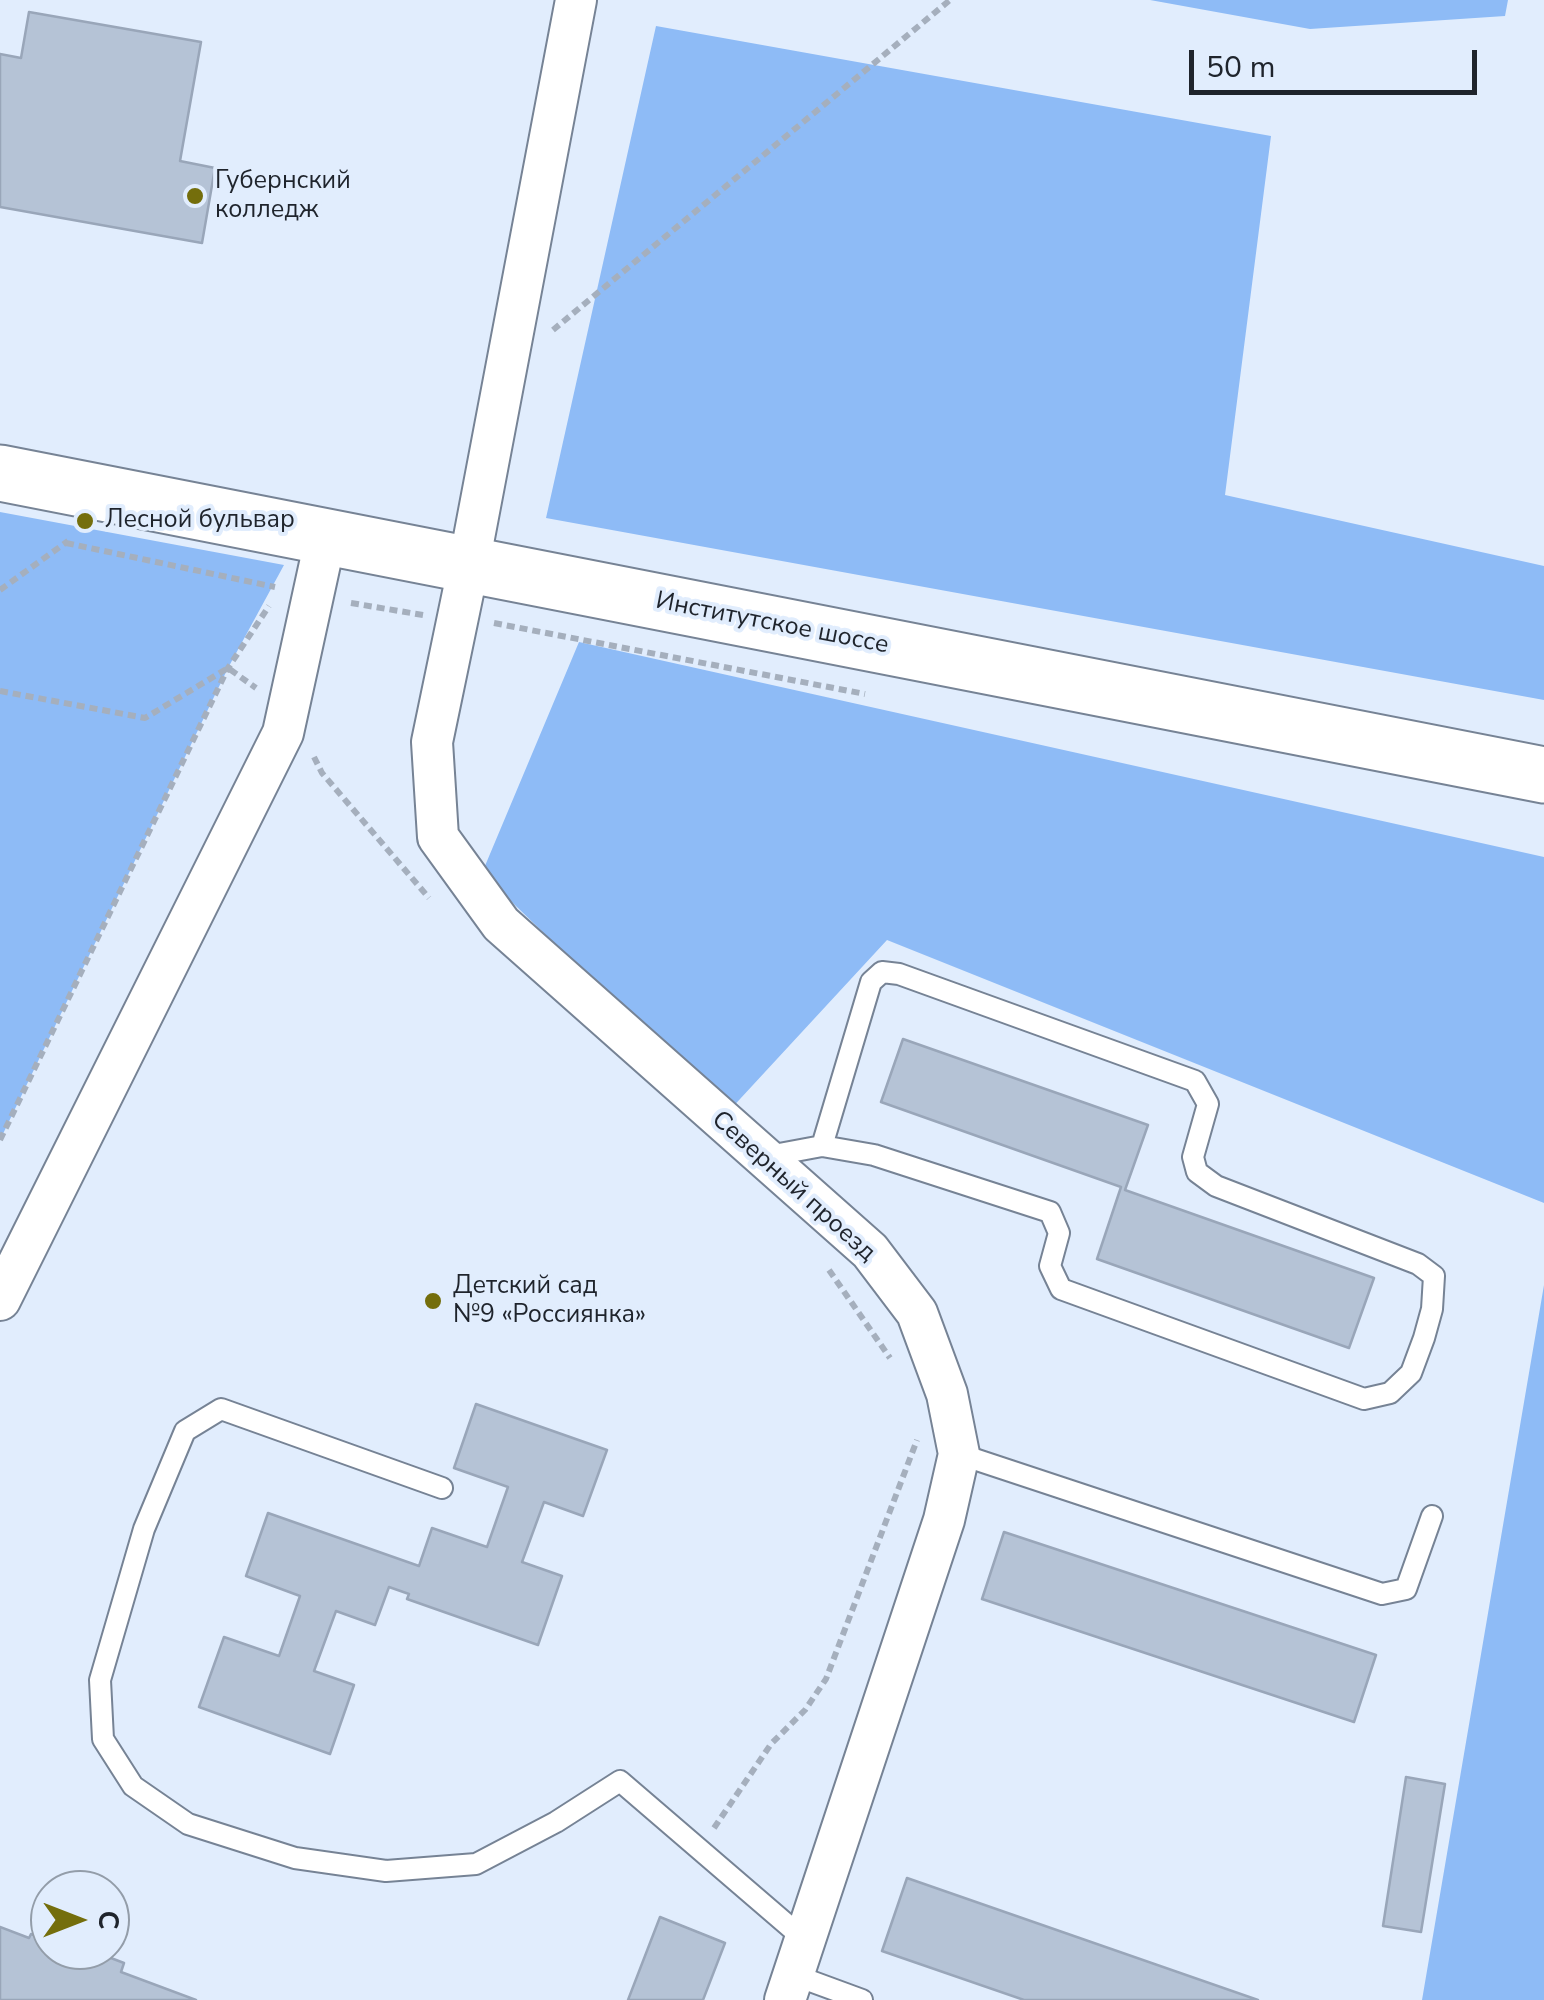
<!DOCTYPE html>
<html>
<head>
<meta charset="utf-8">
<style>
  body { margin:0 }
  #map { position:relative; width:1544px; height:2000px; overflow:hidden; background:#e1edfd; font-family:"Nunito Sans",sans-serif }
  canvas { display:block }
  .north { position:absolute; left:30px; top:1870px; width:100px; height:100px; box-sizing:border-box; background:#e1edfd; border:2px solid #939da9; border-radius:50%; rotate:90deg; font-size:28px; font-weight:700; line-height:40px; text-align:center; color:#1f242c }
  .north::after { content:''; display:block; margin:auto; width:35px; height:45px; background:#746e0c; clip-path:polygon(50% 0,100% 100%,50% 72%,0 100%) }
  .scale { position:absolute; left:1189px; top:50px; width:288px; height:45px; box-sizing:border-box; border:5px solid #1f242c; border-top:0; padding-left:12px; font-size:30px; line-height:35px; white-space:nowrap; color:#1f242c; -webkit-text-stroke:8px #e1edfd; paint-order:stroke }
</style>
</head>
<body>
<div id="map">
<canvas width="1544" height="2000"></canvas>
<div class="north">С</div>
<div class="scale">50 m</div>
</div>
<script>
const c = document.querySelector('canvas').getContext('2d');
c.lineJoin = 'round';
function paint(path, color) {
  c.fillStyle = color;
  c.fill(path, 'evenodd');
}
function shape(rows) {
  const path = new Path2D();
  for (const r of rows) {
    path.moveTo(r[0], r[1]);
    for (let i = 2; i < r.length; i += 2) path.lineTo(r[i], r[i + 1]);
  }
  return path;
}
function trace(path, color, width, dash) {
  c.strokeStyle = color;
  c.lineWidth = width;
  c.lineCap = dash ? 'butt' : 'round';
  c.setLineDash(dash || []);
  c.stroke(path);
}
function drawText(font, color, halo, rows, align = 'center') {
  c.font = font + ' "Nunito Sans",sans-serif';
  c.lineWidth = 8;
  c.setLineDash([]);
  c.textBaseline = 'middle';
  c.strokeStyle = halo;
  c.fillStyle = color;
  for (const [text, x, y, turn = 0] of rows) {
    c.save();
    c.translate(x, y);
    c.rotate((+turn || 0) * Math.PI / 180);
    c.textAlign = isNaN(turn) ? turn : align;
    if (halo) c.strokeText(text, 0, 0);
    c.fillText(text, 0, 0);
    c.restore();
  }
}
paint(shape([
  [1150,0,1508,0,1505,16,1310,29],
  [656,26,1271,136,1225,495,1544,566,1544,700,546,518],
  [0,512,284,565,228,668,0,1140],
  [579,642,1544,857,1544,1203,887,940,728,1112,482,873],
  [1544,1285,1544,2000,1422,2000]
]), '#8ebbf6');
const building = shape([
  [29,12,201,42,180,161,215,168,202,243,0,207,0,54,21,58,29,12],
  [903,1039,1148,1125,1125,1190,1374,1278,1349,1348,1097,1259,1121,1187,881,1102,903,1039],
  [476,1404,607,1450,583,1516,544,1502,522,1562,562,1576,538,1645,407,1599,409,1594,389,1587,375,1625,336,1611,314,1671,354,1685,330,1754,199,1707,224,1637,279,1656,300,1596,246,1576,268,1513,419,1566,432,1528,487,1547,508,1487,454,1468,476,1404],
  [1004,1532,1376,1655,1354,1722,982,1599,1004,1532],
  [1406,1777,1445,1784,1421,1932,1383,1926,1406,1777],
  [907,1878,1258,2000,1024,2000,882,1951,907,1878],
  [660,1917,725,1943,703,2000,628,2000,660,1917],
  [0,1927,29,1938,31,1934,50,1941,50,1950,90,1950,124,1963,121,1972,196,2000,0,2000,0,1927]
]);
paint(building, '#b5c3d6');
trace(building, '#99a6b9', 2.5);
const lane = shape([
  [763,1157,822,1146,874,1155,1050,1212,1059,1233,1050,1266,1061,1289,1364,1399,1390,1393,1411,1373,1424,1338,1432,1309,1434,1276,1418,1264,1216,1186,1197,1172,1193,1157,1208,1104,1195,1081,899,974,882,972,871,982,822,1146],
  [959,1454,1382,1594,1406,1589,1432,1516],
  [442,1488,221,1409,185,1431,144,1529,100,1680,103,1739,133,1786,188,1824,295,1858,386,1871,476,1864,556,1822,620,1781,805,1940],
  [794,1975,862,2000]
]);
const street = shape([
  [576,0,469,564,432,742,438,837,501,924,870,1251,917,1313,947,1394,959,1454,944,1520,785,2000],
  [0,1300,283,733,326,536]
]);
const secondary = shape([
  [0,473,1544,775]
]);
trace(lane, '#768395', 24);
trace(street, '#768395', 44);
trace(secondary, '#768395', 59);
trace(shape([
  [553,330,950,0],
  [66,543,275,587],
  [0,590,68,541],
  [351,603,423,615],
  [494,623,865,694],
  [0,691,145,718,228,668,256,688],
  [314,757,322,773,429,898],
  [0,1140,228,668,269,606],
  [829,1270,890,1358],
  [714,1828,771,1744,805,1710,826,1679,917,1440]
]), '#a5afbd', 6, [8, 5]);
trace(lane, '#fff', 20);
trace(street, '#fff', 40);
trace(secondary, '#fff', 55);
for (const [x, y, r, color] of [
  [195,196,10,"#746e0c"],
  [85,521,10,"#746e0c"],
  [433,1301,10,"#746e0c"]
]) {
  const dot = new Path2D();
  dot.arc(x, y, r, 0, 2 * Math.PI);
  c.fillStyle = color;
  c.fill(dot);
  trace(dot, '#e1edfd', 4);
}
drawText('25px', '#1f242c', '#e1edfd', [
  ["Губернский",215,182],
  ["колледж",215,211],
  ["Лесной бульвар",105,521],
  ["Детcкий сад",453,1287],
  ["№9 «Россиянка»",453,1316]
], 'left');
drawText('25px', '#1f242c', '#e1edfd', [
  ["Институтское шоссе",772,624,11],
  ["Северный проезд",793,1187,42]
]);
</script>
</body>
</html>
